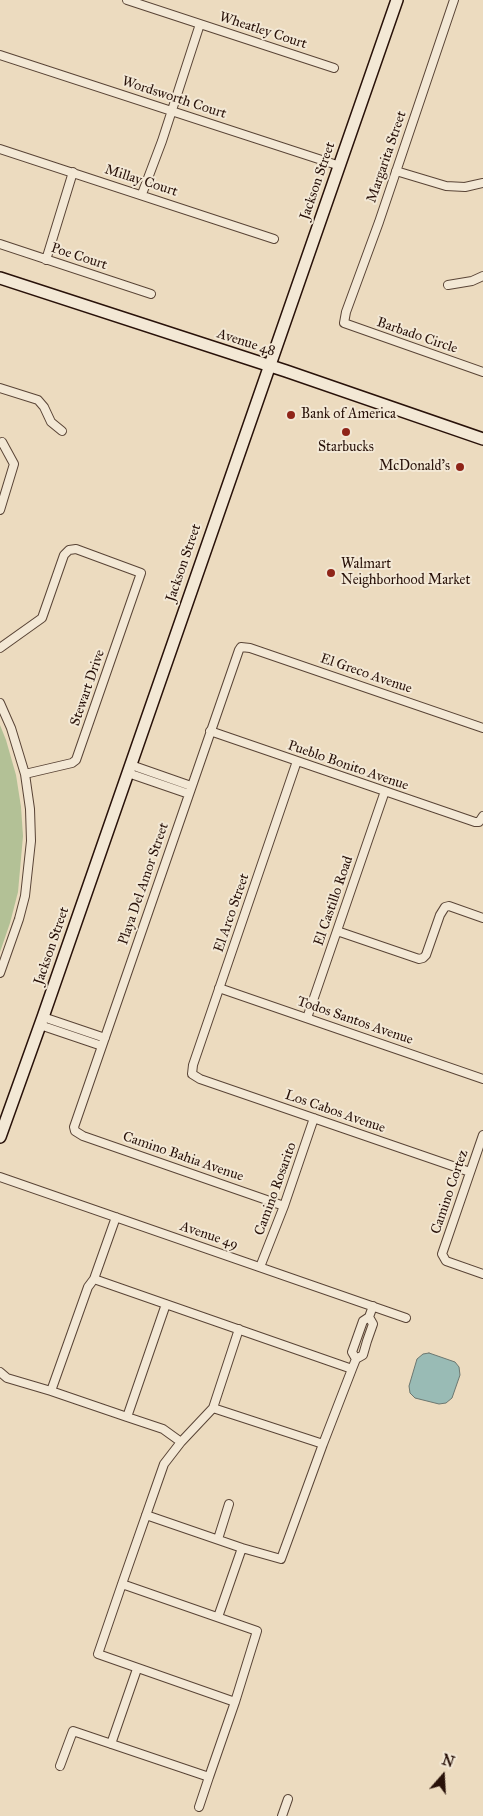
<!DOCTYPE html>
<html>
<head>
<meta charset="utf-8">
<style>
  body { margin:0 }
  #map { position:relative; width:483px; height:1816px; overflow:hidden; background:#ecdbbf; font-family:"IM FELL Great Primer",serif }
  canvas { display:block }
  .north { position:absolute; left:418px; top:1751px; width:50px; height:50px; -webkit-text-stroke:4px #f3e8d5; paint-order:stroke; rotate:19deg; font-size:14px; font-weight:700; line-height:20px; text-align:center; color:#281109 }
  .north::after { content:''; display:block; margin:auto; width:18px; height:22px; background:#281109; clip-path:polygon(50% 0,100% 100%,50% 72%,0 100%) }
</style>
</head>
<body>
<div id="map">
<canvas width="483" height="1816"></canvas>
<div class="north">N</div>
</div>
<script>
const c = document.querySelector('canvas').getContext('2d');
c.lineJoin = 'round';
function paint(path, color) {
  c.fillStyle = color;
  c.fill(path, 'evenodd');
}
function shape(rows) {
  const path = new Path2D();
  for (const r of rows) {
    path.moveTo(r[0], r[1]);
    for (let i = 2; i < r.length; i += 2) path.lineTo(r[i], r[i + 1]);
  }
  return path;
}
function trace(path, color, width, dash) {
  c.strokeStyle = color;
  c.lineWidth = width;
  c.lineCap = dash ? 'butt' : 'round';
  c.setLineDash(dash || []);
  c.stroke(path);
}
function drawText(font, color, halo, rows, align = 'center') {
  c.font = font + ' "IM FELL Great Primer",serif';
  c.lineWidth = 4;
  c.setLineDash([]);
  c.textBaseline = 'middle';
  c.strokeStyle = halo;
  c.fillStyle = color;
  for (const [text, x, y, turn = 0] of rows) {
    c.save();
    c.translate(x, y);
    c.rotate((+turn || 0) * Math.PI / 180);
    c.textAlign = isNaN(turn) ? turn : align;
    if (halo) c.strokeText(text, 0, 0);
    c.fillText(text, 0, 0);
    c.restore();
  }
}
paint(shape([
  [0,725,6,740,16,775,21,807,23,836,18,892,10,923,0,952]
]), '#b3c196');
const water = shape([
  [429,1353,455,1362,459,1367,460,1375,452,1398,446,1403,439,1404,415,1398,410,1393,409,1386,417,1359,423,1354,429,1353]
]);
paint(water, '#99bbb5');
trace(water, '#6c7770', 1);
const street = shape([
  [127,0,334,68],
  [454,0,379,222,346,312,344,323,483,372],
  [0,55,340,166],
  [0,149,274,239],
  [396,171,446,186,465,187,483,183],
  [142,194,162,141,200,24],
  [0,244,151,294],
  [46,260,73,172],
  [448,285,472,281,483,276],
  [0,388,38,400,44,407,51,422,62,431],
  [0,510,14,464,2,442],
  [0,648,42,618,64,555,69,550,76,549,141,573,76,760,72,763,25,774],
  [0,703,11,728,25,774,30,809,31,841,25,896,19,919,0,973],
  [210,731,475,822,479,822,483,816],
  [297,761,193,1065,192,1074,200,1079,470,1172],
  [131,765,191,786],
  [128,773,189,794],
  [337,931,419,959,423,958,426,955,440,915,445,907,449,906,483,918],
  [219,988,483,1079],
  [43,1017,105,1038],
  [307,1018,385,791],
  [40,1025,102,1046],
  [483,1135,442,1254,446,1261,483,1274],
  [0,1177,406,1318],
  [284,1206,83,1136,75,1131,74,1127,239,650,241,647,250,648,483,728],
  [116,1217,94,1279,352,1369,356,1359,352,1352,363,1321,369,1317,373,1306],
  [260,1267,284,1206,314,1118],
  [94,1279,88,1287,51,1391,127,1417,166,1304],
  [239,1329,213,1408,323,1444,352,1369],
  [356,1359,363,1355,367,1341,373,1324,369,1317],
  [0,1372,7,1378,51,1391],
  [127,1417,163,1429,181,1442],
  [146,1515,242,1548,218,1617],
  [218,1539,229,1504],
  [242,1548,281,1559,323,1444],
  [122,1584,257,1631,235,1702,98,1654,122,1584,164,1464,181,1442,213,1408],
  [111,1744,137,1669],
  [60,1766,73,1731,209,1777,235,1702],
  [199,1807,209,1777],
  [282,1816,288,1799]
]);
const secondary = shape([
  [0,278,286,371,483,439],
  [0,1137,43,1017,397,0]
]);
trace(street, '#594436', 10);
trace(secondary, '#281109', 14);
trace(street, '#f3e8d5', 8);
trace(secondary, '#f3e8d5', 11);
for (const [x, y, r, color] of [
  [291,415,5,"#8f2418"],
  [346,432,5,"#8f2418"],
  [460,467,5,"#8f2418"],
  [331,573,5,"#8f2418"]
]) {
  const dot = new Path2D();
  dot.arc(x, y, r, 0, 2 * Math.PI);
  c.fillStyle = color;
  c.fill(dot);
  trace(dot, '#f3e8d5', 2);
}
drawText('14px', '#281109', '#f3e8d5', [
  ["Wheatley Court",263,31,18],
  ["Wordsworth Court",174,98,18],
  ["Margarita Street",387,157,-71],
  ["Millay Court",141,181,18],
  ["Jackson Street",318,181,-71],
  ["Poe Court",79,257,18],
  ["Barbado Circle",417,336,19],
  ["Avenue 48",246,343,18],
  ["Jackson Street",184,563,-71],
  ["El Greco Avenue",366,674,19],
  ["Stewart Drive",88,688,-71],
  ["Pueblo Bonito Avenue",348,766,19],
  ["Playa Del Amor Street",144,884,-71],
  ["El Castillo Road",334,901,-71],
  ["El Arco Street",232,913,-71],
  ["Jackson Street",52,946,-71],
  ["Todos Santos Avenue",355,1021,19],
  ["Los Cabos Avenue",335,1112,19],
  ["Camino Bahia Avenue",183,1157,19],
  ["Camino Rosarito",276,1189,-70],
  ["Camino Cortez",450,1192,-71],
  ["Avenue 49",209,1236,19]
]);
drawText('14px', '#281109', '#f3e8d5', [
  ["Bank of America",301,415],
  ["Starbucks",346,448,"center"],
  ["McDonald's",450,467,"right"],
  ["Walmart",341,565],
  ["Neighborhood Market",341,581]
], 'left');
</script>
</body>
</html>
